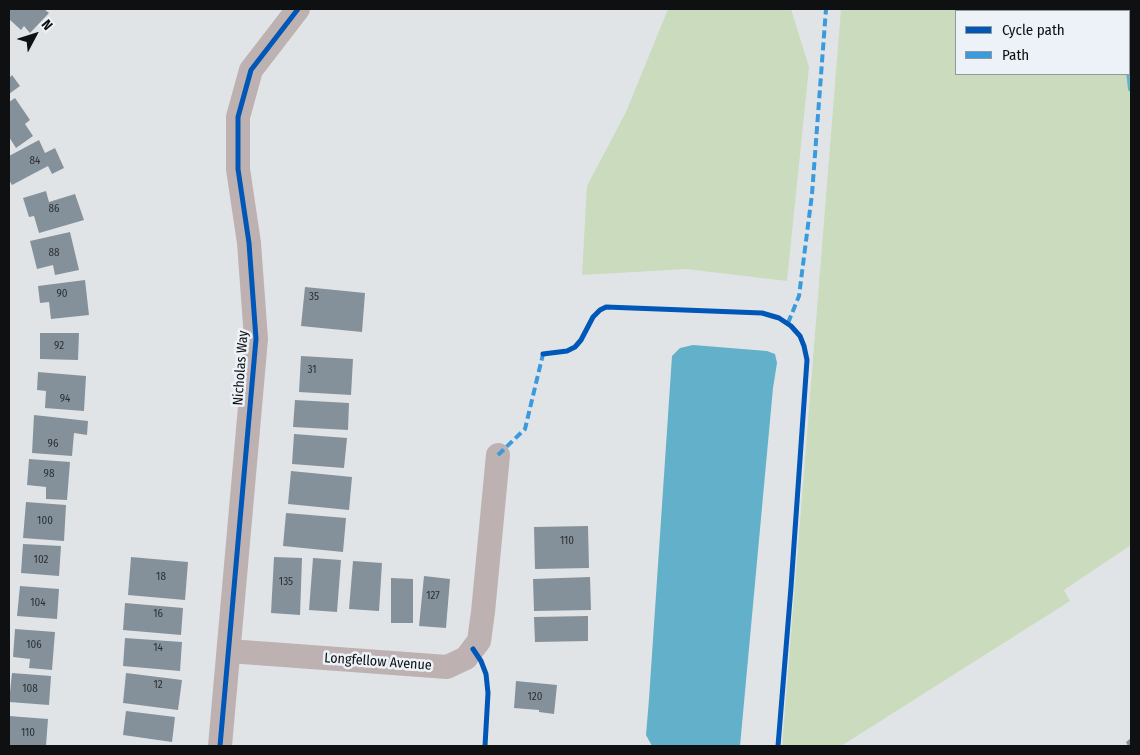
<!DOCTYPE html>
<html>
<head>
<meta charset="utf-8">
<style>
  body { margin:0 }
  #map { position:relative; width:1140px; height:755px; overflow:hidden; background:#e1e4e7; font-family:"Fira Sans Condensed",sans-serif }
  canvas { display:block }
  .frame { position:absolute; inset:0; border:10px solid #0e1012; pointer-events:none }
  .legend { position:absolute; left:955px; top:10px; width:175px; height:65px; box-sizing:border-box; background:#ecf2f7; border:1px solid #93989b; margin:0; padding:6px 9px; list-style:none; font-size:15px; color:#0e1012 }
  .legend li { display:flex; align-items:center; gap:10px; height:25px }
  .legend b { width:25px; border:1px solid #93989b }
  .north { position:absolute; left:10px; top:10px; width:50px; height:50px; -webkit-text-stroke:4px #ecf2f7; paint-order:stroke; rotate:50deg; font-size:14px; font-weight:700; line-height:20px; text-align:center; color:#0e1012 }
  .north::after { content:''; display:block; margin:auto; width:18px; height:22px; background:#0e1012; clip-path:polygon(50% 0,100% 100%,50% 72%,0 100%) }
</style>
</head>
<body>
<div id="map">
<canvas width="1140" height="755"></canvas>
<div class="frame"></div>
<ul class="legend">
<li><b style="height:6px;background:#0057b8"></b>Cycle path</li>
<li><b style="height:6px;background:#3a9ade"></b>Path</li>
</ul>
<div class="north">N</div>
</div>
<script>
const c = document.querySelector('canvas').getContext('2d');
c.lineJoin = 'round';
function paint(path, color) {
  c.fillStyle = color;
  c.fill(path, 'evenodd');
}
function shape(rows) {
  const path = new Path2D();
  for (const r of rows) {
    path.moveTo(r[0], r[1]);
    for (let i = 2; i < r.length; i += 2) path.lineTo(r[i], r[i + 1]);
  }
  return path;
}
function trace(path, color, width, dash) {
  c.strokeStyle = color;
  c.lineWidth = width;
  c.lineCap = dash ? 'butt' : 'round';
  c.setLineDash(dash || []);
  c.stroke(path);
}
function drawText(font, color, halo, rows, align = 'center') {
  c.font = font + ' "Fira Sans Condensed",sans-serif';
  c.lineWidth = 5;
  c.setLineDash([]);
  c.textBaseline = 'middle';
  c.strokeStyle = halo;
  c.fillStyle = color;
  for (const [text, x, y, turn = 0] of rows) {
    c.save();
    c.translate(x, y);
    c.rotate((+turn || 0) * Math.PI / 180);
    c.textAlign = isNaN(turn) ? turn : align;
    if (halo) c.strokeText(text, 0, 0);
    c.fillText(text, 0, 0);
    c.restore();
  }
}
paint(shape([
  [668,9,791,9,809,67,787,281,686,269,582,275,587,186,626,112],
  [841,9,1131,9,1131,545,1064,590,1070,601,841,746,782,746],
  [956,11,1129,11,1129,74,956,74]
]), '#cbdbbd');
paint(shape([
  [693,345,767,351,775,354,777,363,773,388,740,746,652,746,646,735,649,699,672,356,680,348]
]), '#62b0ca');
trace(shape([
  [1120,9,1120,11],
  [1129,71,1131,89]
]), '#62b0ca', 6);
paint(shape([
  [9,9,44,9,49,13,30,33,24,26,21,30,9,19],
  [12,75,20,86,9,94,9,78],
  [15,98,30,120,25,124,33,136,16,148,9,137,9,102],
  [39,140,45,153,55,148,64,168,52,174,48,166,12,185,9,180,9,156],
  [46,191,49,202,75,194,84,220,39,233,34,216,29,217,23,198],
  [70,232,79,270,55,275,53,265,37,269,30,241],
  [85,280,89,315,51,319,49,302,40,303,38,286],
  [305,287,365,293,362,332,301,326],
  [40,333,79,333,78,360,40,359],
  [301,356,353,359,351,395,299,392],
  [38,372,86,376,84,411,45,408,46,391,37,390],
  [295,400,349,403,348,430,293,427],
  [34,415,88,421,87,435,74,433,72,456,32,453],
  [294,434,347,438,344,468,292,464],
  [29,459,70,462,67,500,46,499,46,487,27,485],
  [291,471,352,477,349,510,288,504],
  [26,502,66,505,64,541,23,538],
  [286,513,346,518,343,552,283,546],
  [588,526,589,568,535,569,534,527],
  [23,544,61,546,59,576,21,573],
  [131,557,188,562,185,600,128,595],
  [274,557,302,558,300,615,271,613],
  [313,558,341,560,337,612,309,610],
  [353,561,382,563,379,611,349,609],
  [424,576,450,579,446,628,419,626],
  [590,577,591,610,534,611,533,579],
  [391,578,413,579,413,623,391,623],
  [20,586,59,589,57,619,17,616],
  [125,603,183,608,181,635,123,630],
  [588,616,588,641,535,642,534,617],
  [15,629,55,632,52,670,29,668,30,659,13,657],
  [125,638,182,642,180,671,123,666],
  [12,673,51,676,49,705,9,702],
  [126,673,182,680,178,710,123,703],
  [516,681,557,685,554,714,539,712,539,710,514,708],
  [126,711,175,717,172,742,123,735],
  [9,716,48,719,46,746,9,746],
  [1131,738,1131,746,1128,746,1126,742]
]), '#85919a');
trace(shape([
  [229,651,447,667,466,658,479,641,483,612,498,455],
  [220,746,256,339,249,243,238,169,238,117,251,70,298,9]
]), '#bdb2b1', 24);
trace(shape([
  [788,323,799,296,812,194,826,9],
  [498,455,525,429,543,354]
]), '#3a9ade', 4, [8, 4]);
trace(shape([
  [543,354,567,351,575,347,581,340,593,317,600,310,606,307,762,313,779,318,791,326,800,336,804,346,807,360,791,587,778,746],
  [473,649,481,661,486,674,488,693,485,746],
  [220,746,256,339,249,243,238,169,238,117,251,70,298,9]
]), '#0057b8', 5);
drawText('11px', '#2c3034', null, [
  ["84",35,161],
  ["86",54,209],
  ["88",54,253],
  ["90",62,294],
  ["35",314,297],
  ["92",59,346],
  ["31",312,370],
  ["94",65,399],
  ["96",53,444],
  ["98",49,474],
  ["100",45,521],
  ["110",567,541],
  ["102",41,560],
  ["18",161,577],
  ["135",286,582],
  ["127",433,596],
  ["104",38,603],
  ["16",158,614],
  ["106",34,645],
  ["14",158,648],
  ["12",158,685],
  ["108",30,689],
  ["120",535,697],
  ["110",28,733]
]);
drawText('14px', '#0e1012', '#ecf2f7', [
  ["Nicholas Way",241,368,-86],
  ["Longfellow Avenue",378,662,4]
]);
</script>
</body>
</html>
